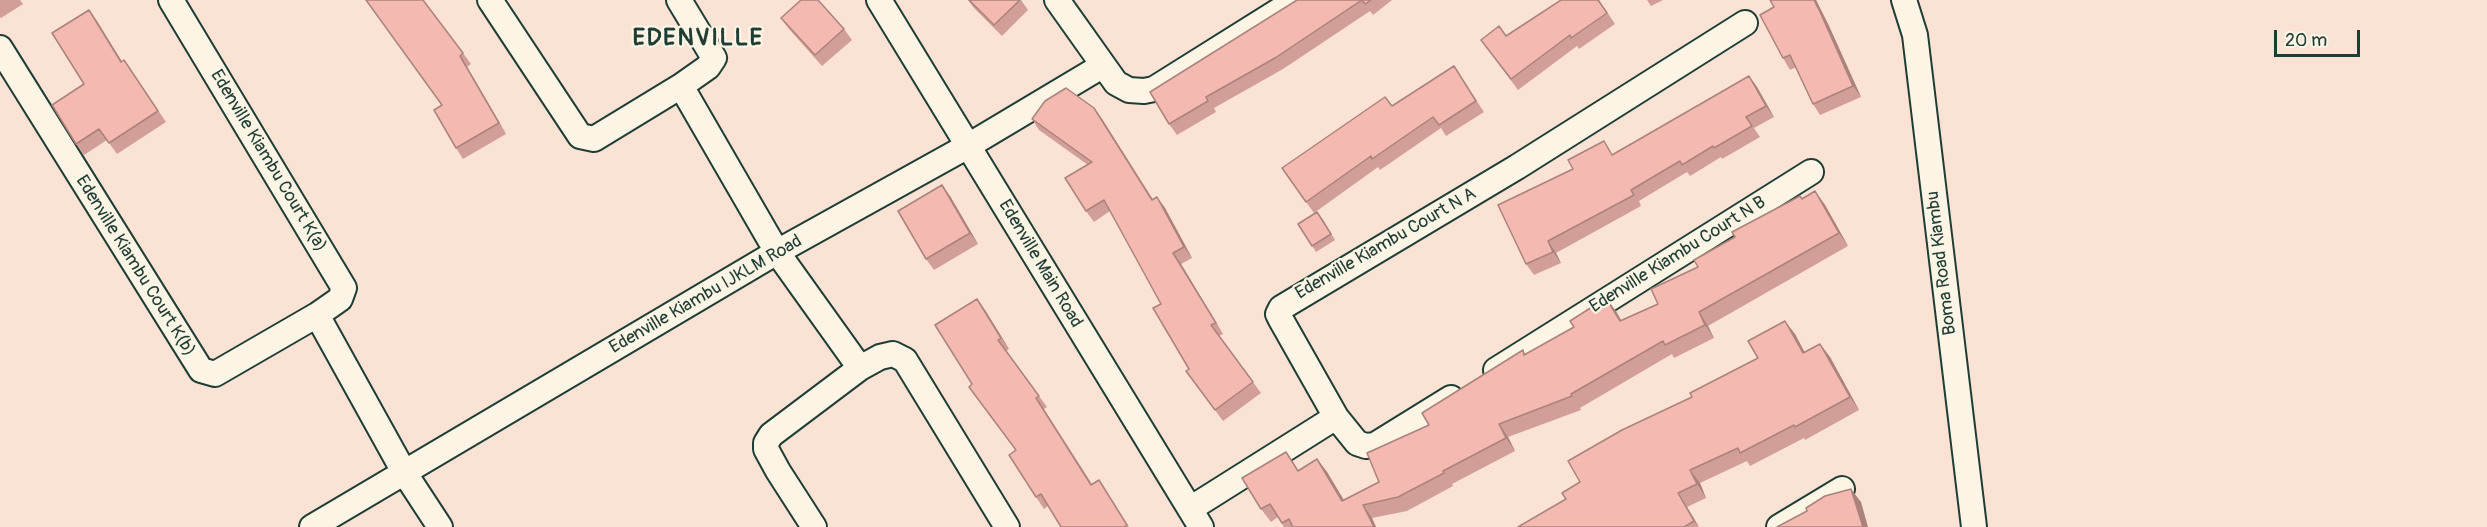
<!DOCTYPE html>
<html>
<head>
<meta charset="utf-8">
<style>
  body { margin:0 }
  #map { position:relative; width:2487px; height:527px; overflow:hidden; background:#fae3d5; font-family:Pangolin,sans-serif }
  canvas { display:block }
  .scale { position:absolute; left:2274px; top:30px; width:86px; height:27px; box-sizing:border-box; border:3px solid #1f3d34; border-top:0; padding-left:8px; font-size:18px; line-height:21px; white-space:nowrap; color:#1f3d34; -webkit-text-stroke:4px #fcf5e5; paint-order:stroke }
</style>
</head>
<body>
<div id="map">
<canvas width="2487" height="527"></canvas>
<div class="scale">20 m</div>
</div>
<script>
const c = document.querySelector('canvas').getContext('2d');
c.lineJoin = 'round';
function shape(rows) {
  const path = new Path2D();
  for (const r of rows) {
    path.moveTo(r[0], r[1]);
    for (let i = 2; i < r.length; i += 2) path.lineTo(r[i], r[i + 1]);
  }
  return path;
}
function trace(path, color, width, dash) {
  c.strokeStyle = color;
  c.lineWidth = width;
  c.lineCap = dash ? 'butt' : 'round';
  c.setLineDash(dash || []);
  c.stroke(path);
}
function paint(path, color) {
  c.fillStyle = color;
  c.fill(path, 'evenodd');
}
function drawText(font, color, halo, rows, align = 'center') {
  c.font = font + ' Pangolin,sans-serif';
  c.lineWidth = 4.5;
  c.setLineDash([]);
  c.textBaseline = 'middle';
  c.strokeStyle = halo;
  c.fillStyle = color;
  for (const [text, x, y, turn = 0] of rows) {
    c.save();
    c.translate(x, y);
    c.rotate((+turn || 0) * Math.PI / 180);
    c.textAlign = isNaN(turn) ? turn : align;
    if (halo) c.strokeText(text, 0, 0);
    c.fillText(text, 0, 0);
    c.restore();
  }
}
const street = shape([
  [171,0,344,288,340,299,317,315],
  [490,0,580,136,594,139,681,86,777,252,860,368,880,357,893,354,905,360,1007,527],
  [679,0,714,58,708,67,681,86],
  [879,0,1201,527],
  [1057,0,1116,83,1129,90,1144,91,1154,89,1296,0],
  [1904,0,1915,35,1974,527],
  [0,48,201,370,215,374,317,315,404,472,440,527],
  [1496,370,1811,172],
  [1336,417,1357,443,1366,446,1375,445,1451,398],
  [1190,509,1336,417,1280,318,1278,314,1281,308,1517,167,1745,23],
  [312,527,777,252,968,146,1102,66],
  [814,527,778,471,766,449,766,443,771,435,860,368],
  [1779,527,1842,489]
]);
trace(street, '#1f3d34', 28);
trace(street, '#fcf5e5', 24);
paint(shape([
  [0,0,20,0,23,4,1,18,0,17],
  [366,0,463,53,471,64,467,67,506,134,463,159,456,148,442,105],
  [968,0,1021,0,1028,10,1002,36,974,8],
  [1297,0,1392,0,1373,15,1370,11,1283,69,1214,108,1216,112,1177,135,1169,124],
  [1599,0,1615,24,1579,49,1577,46,1518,90,1481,40,1506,36],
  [1647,0,1663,0,1651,6],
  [1770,0,1816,0,1829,26,1861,97,1820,115,1813,104,1796,67,1790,70,1783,58,1774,7],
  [89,10,122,62,124,60,166,122,117,154,107,140,84,155,76,144,84,84],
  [781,18,844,29,852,40,822,66,789,29],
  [1749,76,1757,87,1774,117,1754,128,1760,137,1722,159,1721,157,1690,176,1687,172,1639,201,1641,206,1556,253,1561,263,1534,275,1526,264,1613,154],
  [1461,77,1484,112,1446,136,1441,128,1380,170,1378,167,1314,213,1282,168,1392,106],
  [1032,119,1102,119,1153,200,1157,197,1165,208,1192,258,1181,264,1223,334,1219,336,1261,393,1223,421,1186,371,1189,369,1161,304,1110,211,1094,222,1086,211,1088,165,1039,130],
  [1815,191,1825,205,1848,246,1708,326,1714,338,1674,358,1672,354,1580,408,1581,410,1508,437,1515,451,1452,484,1453,486,1407,511,1372,518,1376,527,1284,527,1278,517,1271,522,1261,509,1298,470,1317,459,1327,472,1344,500,1379,482,1429,425,1523,350,1525,354,1574,327,1606,298,1621,321,1658,304,1698,267,1802,198],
  [950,196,978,244,934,270,926,259],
  [1322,218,1335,240,1316,252,1298,224],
  [985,310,1009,349,1006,351,1047,407,1044,409,1092,484,1106,491,1129,527,1061,527,1048,506,1044,509,1036,497,1015,451],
  [1795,334,1804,352,1820,344,1830,357,1859,410,1805,440,1804,438,1750,466,1747,461,1700,483,1706,498,1687,507,1699,527,1518,527,1566,499,1580,482,1692,397,1758,358]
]), '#d29f98');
paint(shape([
  [1814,0,1816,0,1829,26,1861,97,1853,86],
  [89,10,97,21,129,73,121,62],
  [460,56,467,67,506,134,499,123],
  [1749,76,1757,87,1774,117,1766,106],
  [1094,108,1102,119,1160,211,1152,200],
  [942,185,950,196,978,244,970,233],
  [1815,191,1825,205,1848,246,1839,233],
  [1157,197,1165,208,1192,258,1184,247],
  [1548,241,1556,253,1561,263,1553,252],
  [1173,253,1181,264,1223,334,1216,323],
  [1606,298,1616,311,1629,334,1620,321],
  [977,299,985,310,1009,349,1001,338],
  [1699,312,1708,326,1714,338,1705,325],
  [1785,321,1795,334,1812,366,1803,353],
  [1820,344,1830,357,1859,410,1850,397],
  [1499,424,1508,437,1515,451,1506,438],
  [1317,459,1327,472,1352,514,1342,501],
  [1690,470,1700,483,1706,498,1697,484],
  [1851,489,1861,502,1868,527,1863,527],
  [1678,493,1687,507,1699,527,1694,521],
  [1363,505,1372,518,1376,527,1374,527]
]), '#ab827c');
const building = shape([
  [366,0,423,0,463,53,460,56,499,123,456,148,434,110,442,105,366,0],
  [801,0,818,0,844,29,815,55,781,18,801,0],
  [969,0,1020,0,994,25,969,0],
  [1297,0,1362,0,1275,58,1206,97,1208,101,1169,124,1150,92,1297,0],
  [1362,0,1371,0,1365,4,1362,0],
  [1561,0,1598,0,1607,13,1571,38,1570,35,1511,79,1481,40,1499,26,1506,36,1561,0],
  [1770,0,1814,0,1821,14,1853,86,1813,104,1790,55,1783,58,1760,15,1774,7,1770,0],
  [89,10,121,62,124,60,158,111,109,143,99,129,76,144,52,105,84,84,52,33,89,10],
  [1454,66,1476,101,1439,125,1433,117,1372,159,1371,156,1306,202,1282,168,1385,97,1392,106,1454,66],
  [1749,76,1766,106,1746,117,1752,126,1714,148,1713,146,1682,165,1680,161,1631,190,1634,195,1548,241,1553,252,1526,264,1498,205,1573,169,1568,160,1604,141,1612,155,1749,76],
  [1066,88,1094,108,1152,200,1157,197,1184,247,1173,253,1216,323,1211,325,1253,382,1215,410,1186,371,1189,369,1153,308,1161,304,1104,200,1086,211,1065,178,1092,162,1032,119,1045,101,1066,88],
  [942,185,970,233,926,259,898,211,942,185],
  [1815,191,1839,233,1699,312,1705,325,1665,345,1663,341,1571,394,1572,396,1499,424,1506,438,1443,471,1444,473,1398,497,1363,505,1374,527,1293,527,1289,519,1282,523,1270,504,1261,509,1242,478,1286,452,1298,471,1317,459,1342,501,1379,482,1367,453,1429,425,1422,413,1523,350,1524,355,1574,327,1570,321,1606,298,1620,321,1658,304,1651,289,1698,267,1694,260,1735,237,1732,232,1800,196,1802,199,1815,191],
  [1317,212,1331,234,1312,246,1298,224,1317,212],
  [977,299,1001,338,998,340,1039,396,1036,398,1091,485,1099,480,1127,525,1124,527,1061,527,1041,494,1036,497,1009,455,1016,450,969,387,972,384,935,325,977,299],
  [1785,321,1803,353,1820,344,1850,397,1795,427,1794,425,1740,453,1738,448,1690,470,1697,484,1678,493,1694,521,1684,527,1518,527,1566,499,1562,493,1580,482,1568,461,1622,430,1692,397,1690,393,1758,358,1748,341,1785,321],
  [1851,489,1863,527,1777,527,1807,511,1806,508,1825,496,1851,489]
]);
paint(building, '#f4b9b1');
trace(building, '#ab827c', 1.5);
drawText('18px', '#1f3d34', '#fcf5e5', [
  ["Edenville Kiambu Court K(a)",268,161,59],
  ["Edenville Kiambu Court N A",1386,244,-30],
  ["Edenville Kiambu Court N B",1678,255,-32],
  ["Boma Road Kiambu",1942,263,-97],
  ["Edenville Main Road",1040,264,59],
  ["Edenville Kiambu Court K(b)",135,266,58],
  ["Edenville Kiambu IJKLM Road",706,295,-30]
]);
c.letterSpacing = '1.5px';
drawText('bold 24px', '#1f3d34', '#fcf5e5', [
  ["EDENVILLE",698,39]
]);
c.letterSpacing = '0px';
</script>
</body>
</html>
